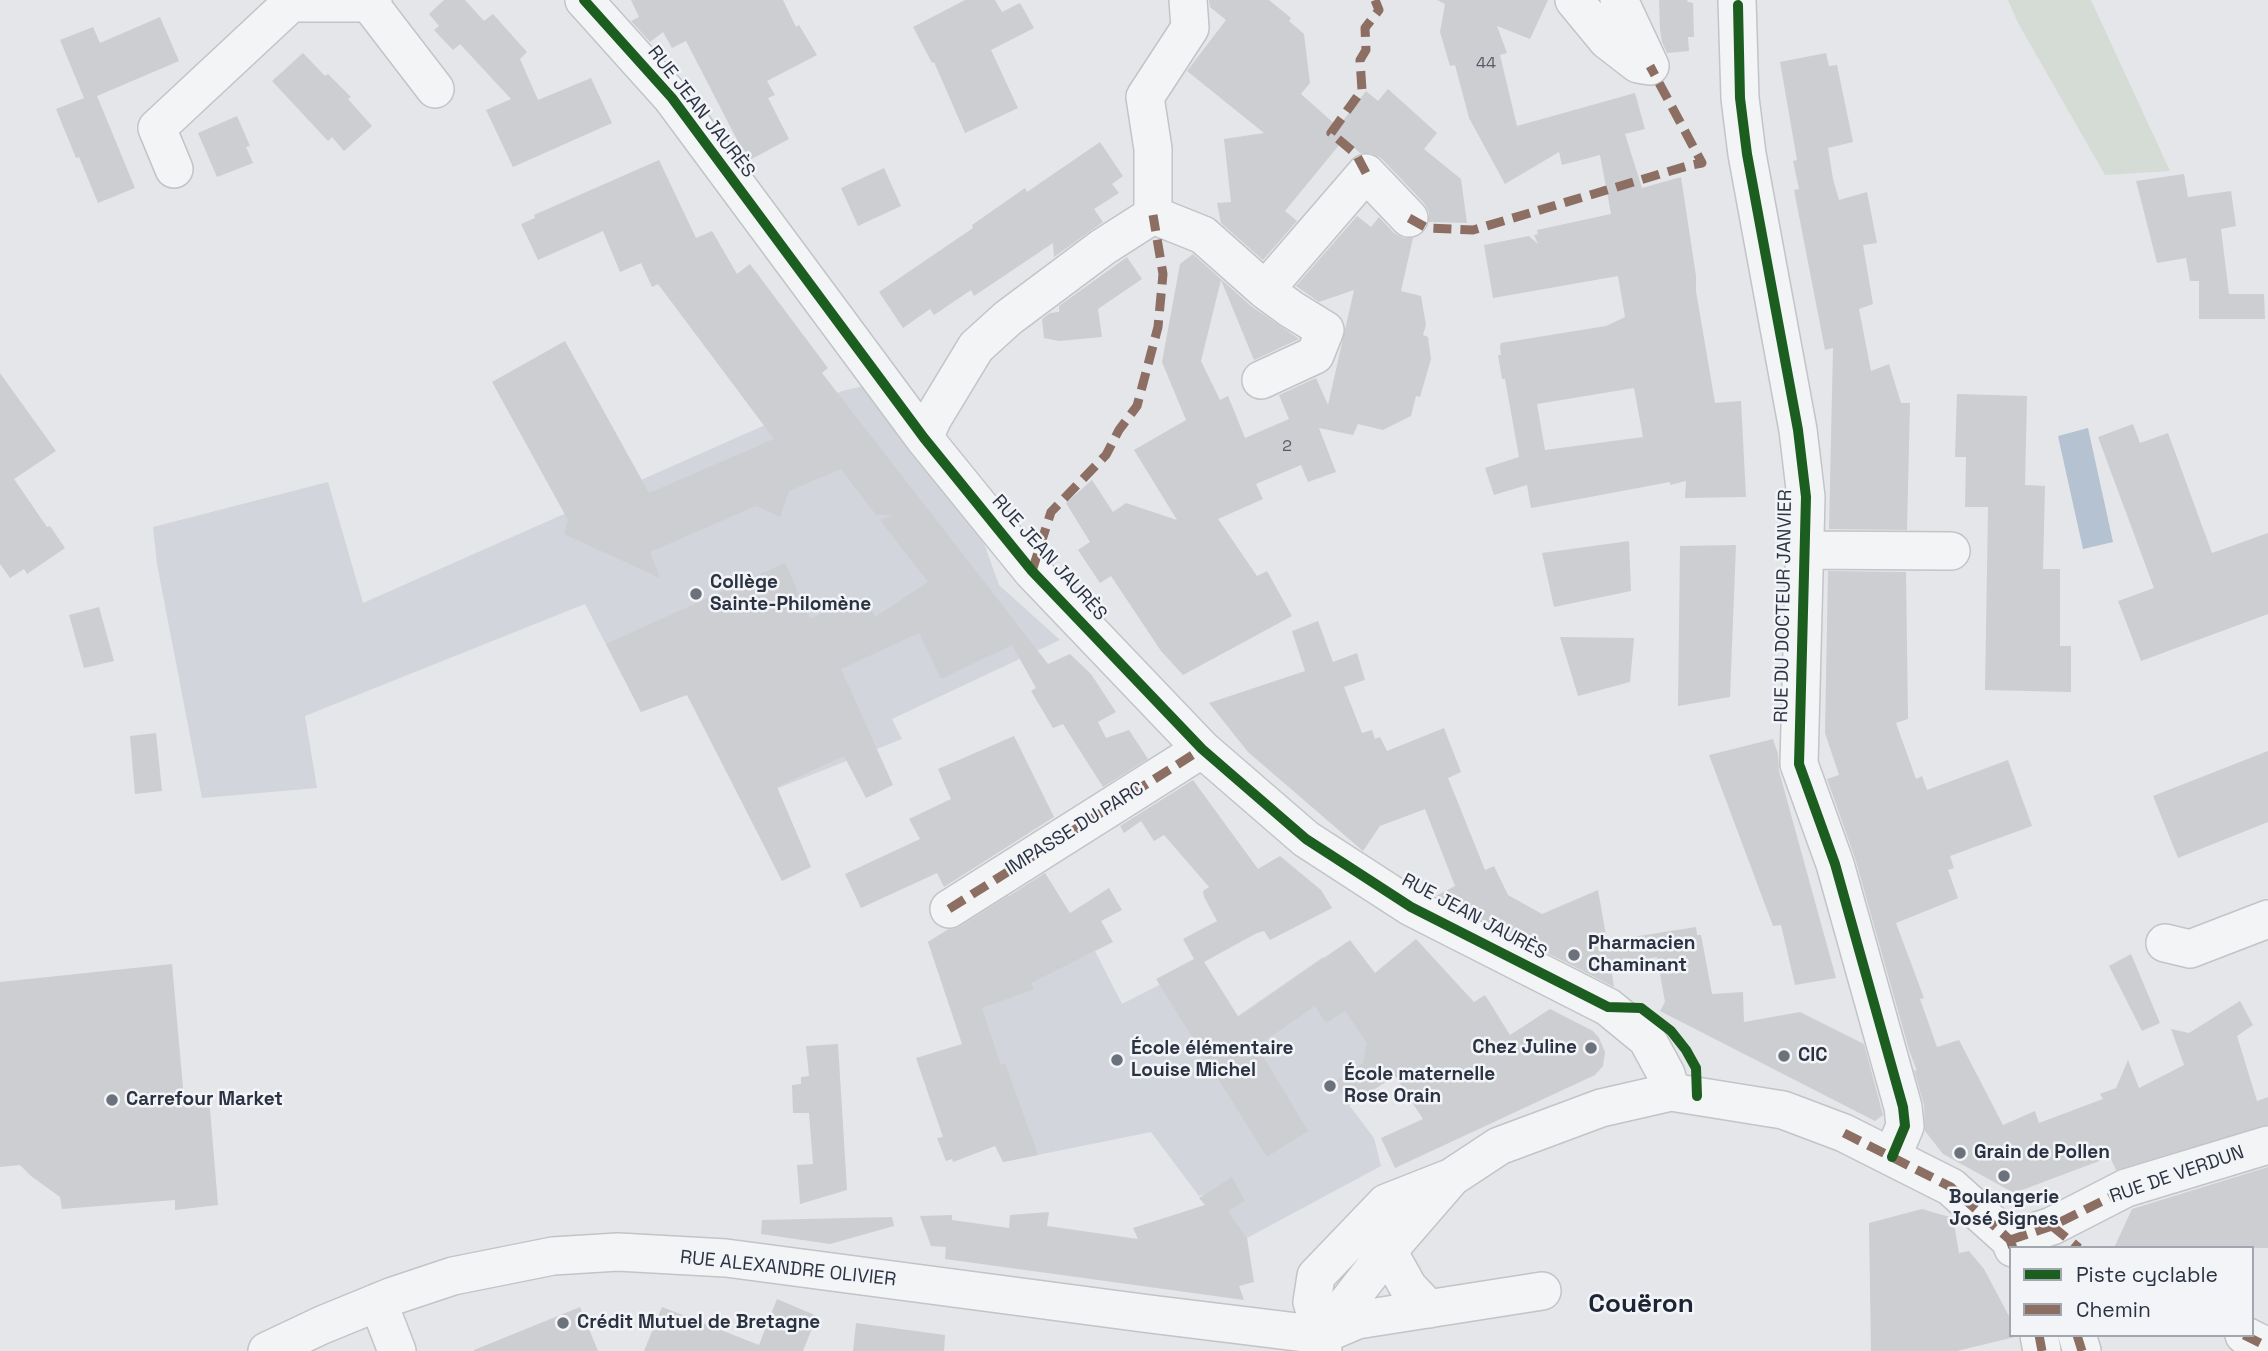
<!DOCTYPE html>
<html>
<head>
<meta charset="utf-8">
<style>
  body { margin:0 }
  #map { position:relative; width:2268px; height:1351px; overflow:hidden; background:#e4e6e9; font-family:"Space Grotesk",sans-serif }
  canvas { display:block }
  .legend { position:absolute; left:2009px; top:1246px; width:245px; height:91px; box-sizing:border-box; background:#f2f4f8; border:2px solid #a2a7af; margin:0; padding:9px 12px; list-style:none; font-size:21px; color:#2b3342 }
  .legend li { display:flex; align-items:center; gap:14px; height:35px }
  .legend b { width:35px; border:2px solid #a2a7af }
</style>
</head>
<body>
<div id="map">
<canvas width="2268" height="1351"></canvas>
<ul class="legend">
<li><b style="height:9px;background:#1b5e20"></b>Piste cyclable</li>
<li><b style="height:9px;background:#8d6e63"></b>Chemin</li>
</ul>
</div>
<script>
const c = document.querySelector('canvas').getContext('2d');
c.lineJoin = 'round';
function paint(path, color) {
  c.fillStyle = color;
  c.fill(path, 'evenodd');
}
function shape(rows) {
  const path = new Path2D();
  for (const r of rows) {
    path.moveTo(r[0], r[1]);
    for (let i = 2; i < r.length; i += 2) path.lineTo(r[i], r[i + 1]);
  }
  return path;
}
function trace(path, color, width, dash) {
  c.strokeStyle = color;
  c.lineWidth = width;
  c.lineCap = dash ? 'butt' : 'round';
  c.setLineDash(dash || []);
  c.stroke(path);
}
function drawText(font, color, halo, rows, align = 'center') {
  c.font = font + ' "Space Grotesk",sans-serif';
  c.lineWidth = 5;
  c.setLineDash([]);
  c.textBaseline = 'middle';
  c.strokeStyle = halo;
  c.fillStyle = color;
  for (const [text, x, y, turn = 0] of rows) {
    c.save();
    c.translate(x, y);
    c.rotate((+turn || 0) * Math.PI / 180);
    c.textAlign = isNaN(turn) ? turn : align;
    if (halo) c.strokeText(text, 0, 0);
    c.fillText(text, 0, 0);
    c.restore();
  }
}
paint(shape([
  [864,386,981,535,999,585,1060,640,892,719,902,739,743,802,687,694,641,712,585,604,305,716,317,788,202,798,157,564,153,527,328,482,363,603,842,391],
  [1007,891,1011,905,1082,957,1095,951,1122,1004,1204,962,1238,1016,1323,957,1367,1017,1409,1068,1349,1105,1374,1138,1381,1166,1247,1238,1214,1192,1199,1196,1151,1132,1003,1162,928,942]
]), '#d3d5dc');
paint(shape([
  [2008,0,2091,0,2170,171,2105,175,2018,23]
]), '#d5dcd5');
paint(shape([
  [2088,428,2113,542,2083,549,2058,436]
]), '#b4c2d2');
paint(shape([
  [444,0,465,0,484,21,493,14,527,52,520,59,538,100,591,78,612,123,513,167,486,110,511,99,460,44,453,50,434,30,439,26,429,14],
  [631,0,783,0,796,27,799,25,817,55,767,81,775,95,768,98,789,139,748,161,686,41,672,48,663,32,650,42,631,21,639,17],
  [965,0,995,0,1002,12,1020,3,1034,28,991,50,1018,108,965,133,934,62,932,63,913,27],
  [1209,0,1269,0,1291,18,1289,21,1304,34,1310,83,1301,94,1338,127,1366,91,1378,101,1388,89,1437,133,1424,149,1461,179,1467,223,1429,222,1429,212,1424,203,1381,158,1371,153,1360,153,1344,139,1285,211,1297,221,1263,260,1221,223,1217,203,1231,202,1224,139,1264,133,1187,71,1226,20,1210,7],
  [1437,0,1548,0,1530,39,1497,26,1507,53,1500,55,1517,126,1635,93,1645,129,1625,134,1642,188,1681,177,1696,276,1696,291,1715,403,1741,401,1746,497,1685,498,1686,481,1670,485,1670,482,1531,508,1527,485,1494,495,1485,468,1519,457,1505,379,1502,379,1498,355,1501,355,1500,346,1501,343,1606,326,1625,317,1618,276,1493,298,1484,245,1529,236,1538,244,1534,235,1538,234,1537,230,1611,214,1600,155,1562,165,1559,152,1505,184,1469,118,1455,65,1450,66,1440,32,1445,4],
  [1634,388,1643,437,1545,450,1537,404],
  [1659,0,1687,0,1688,2,1693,3,1694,37,1688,37,1689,51,1667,53,1662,42,1660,29],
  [160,17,179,61,97,96,135,188,98,203,79,157,76,158,56,109,84,98,60,40,93,27,100,43],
  [303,53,325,76,328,74,351,97,348,99,372,126,344,151,332,137,328,141,272,81],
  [1826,53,1829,66,1837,65,1853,142,1828,148,1833,179,1839,200,1867,192,1877,243,1863,245,1873,304,1859,309,1871,371,1889,364,1901,403,1910,403,1907,530,1829,529,1833,348,1825,350,1794,190,1799,189,1793,161,1797,160,1780,62],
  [237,116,250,146,246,147,253,163,217,177,198,133],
  [1100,142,1123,176,1112,184,1119,193,1094,209,1103,222,1054,257,1053,243,974,296,971,290,934,315,930,309,903,328,879,292,973,228,972,225,1025,188,1027,192],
  [659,160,696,238,712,231,737,274,750,264,828,368,822,373,1048,664,1070,654,1091,674,1116,712,1098,722,1106,738,1129,730,1148,759,1103,787,1063,724,1053,728,1031,691,1036,688,1012,645,941,679,919,633,841,669,893,785,866,798,844,756,777,787,811,867,782,881,687,695,641,712,606,644,785,563,810,619,831,609,834,613,866,598,875,617,928,582,880,520,892,515,876,515,841,469,789,491,780,517,756,506,650,552,660,578,564,534,568,520,492,382,565,341,649,493,774,439,658,284,652,287,641,263,620,272,603,231,538,260,521,224,535,218,534,215],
  [884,168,901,206,858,226,841,188],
  [2184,174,2188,197,2231,191,2236,226,2221,229,2229,294,2264,294,2265,319,2199,319,2199,281,2190,281,2186,258,2157,263,2136,181],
  [1357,216,1371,227,1379,217,1394,233,1404,238,1413,238,1401,291,1421,296,1426,325,1423,335,1428,337,1431,359,1420,397,1416,396,1411,416,1383,430,1358,424,1353,435,1319,428,1336,472,1308,482,1301,465,1256,484,1263,499,1218,519,1257,576,1267,571,1292,616,1183,675,1161,651,1111,576,1100,583,1078,550,1090,542,1066,503,1092,480,1113,512,1126,503,1177,520,1134,450,1186,420,1162,362,1180,264,1193,254,1251,306,1299,339,1254,360,1221,280,1201,361,1220,400,1228,396,1245,438,1289,419,1279,395,1316,378,1328,405,1354,290,1319,302,1296,286],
  [1127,257,1142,279,1098,309,1102,337,1059,341,1044,338,1042,319,1050,313,1059,312,1059,306],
  [0,373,56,451,14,479,47,527,50,526,65,548,27,574,24,569,10,578,0,564],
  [1957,394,2027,396,2025,485,2045,486,2043,569,2060,569,2060,646,2071,646,2071,692,1985,690,1988,507,1965,507,1966,457,1955,457],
  [2133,424,2140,443,2168,433,2212,553,2268,533,2268,614,2141,661,2118,601,2154,588,2098,437],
  [1629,541,1631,591,1554,607,1542,553],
  [1736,545,1730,697,1678,706,1680,546],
  [1828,571,1906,572,1908,719,1896,723,1916,779,1922,776,1927,790,2008,760,2032,826,1950,856,1954,868,1948,870,1958,898,1896,923,1924,998,1920,999,1937,1047,1959,1040,2003,1125,2035,1111,2039,1123,2103,1099,2100,1094,2116,1088,2128,1060,2139,1088,2184,1065,2171,1029,2189,1033,2240,1001,2253,1025,2237,1036,2257,1101,2268,1097,2268,1125,2116,1170,2110,1157,2014,1193,1943,1154,1925,1131,1924,1105,1914,1070,1917,1071,1909,1050,1855,858,1827,779,1839,775,1825,733],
  [99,607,114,661,84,668,69,615],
  [1318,621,1333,662,1357,653,1365,680,1344,687,1362,733,1372,730,1375,739,1380,737,1387,751,1444,728,1461,772,1448,778,1485,870,1494,866,1508,895,1542,914,1598,890,1607,941,1696,927,1697,935,1701,935,1712,994,1743,992,1744,1022,1800,1012,1864,1044,1883,1115,1875,1121,1660,1011,1665,1002,1657,957,1611,968,1614,987,1436,896,1455,886,1425,809,1380,826,1363,851,1248,752,1209,703,1305,671,1292,631],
  [1560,637,1634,638,1630,682,1578,696],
  [156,733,162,791,135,794,130,736],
  [1014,736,1054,817,944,887,937,873,861,908,845,874,920,839,909,819,951,799,938,769],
  [1773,739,1778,754,1779,771,1836,978,1795,985,1781,925,1773,926,1709,755],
  [2268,751,2268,822,2178,858,2153,796],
  [1193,780,1258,869,1280,856,1321,890,1332,908,1270,940,1264,931,1257,933,1204,962,1238,1017,1350,940,1375,973,1416,939,1474,1002,1485,995,1510,1035,1550,1009,1593,1031,1599,1038,1605,1052,1603,1066,1595,1075,1395,1168,1381,1138,1423,1119,1395,1076,1349,1105,1334,1082,1363,1063,1367,1043,1345,1011,1326,1023,1315,1006,1257,1046,1308,1131,1267,1157,1156,979,1194,959,1183,939,1217,921,1204,897,1203,891,1209,887,1164,835,1154,841,1141,821,1124,833,1120,826],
  [1045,873,1070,913,1109,888,1122,910,1101,921,1113,942,1031,983,1034,989,982,1008,1001,1065,1005,1063,1038,1155,1003,1162,995,1146,953,1162,952,1159,946,1161,937,1138,943,1137,916,1058,962,1044,928,942,948,930,960,927],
  [2131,954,2160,1023,2142,1031,2109,966],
  [172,964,184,1099,209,1097,218,1205,175,1210,175,1200,62,1209,60,1197,31,1176,20,1165,0,1167,0,982],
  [838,1044,847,1190,800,1204,797,1165,813,1164,809,1113,793,1113,792,1085,801,1084,801,1077,809,1076,806,1046],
  [2268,1167,2268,1248,2114,1248,2132,1209],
  [1232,1177,1245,1201,1228,1211,1247,1238,1254,1282,1239,1286,1244,1300,945,1259,946,1247,931,1246,920,1216,952,1215,952,1220,1009,1228,1010,1215,1049,1212,1047,1226,1138,1239,1133,1228,1205,1205,1199,1198],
  [1922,1209,1953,1218,1959,1253,1969,1251,1984,1269,2011,1320,2011,1335,2019,1336,1957,1351,1871,1351,1869,1223],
  [892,1217,894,1226,830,1244,761,1234,762,1220],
  [777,1299,817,1316,803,1351,644,1351,662,1307,759,1345],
  [580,1307,598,1351,474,1351,474,1350],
  [856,1323,945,1335,944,1351,853,1351]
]), '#ccced1');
const minor = shape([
  [584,0,672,98,924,438,1032,571,1202,749,1306,839,1411,907,1608,1007,1647,1039,1666,1074,1671,1092],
  [1574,0,1607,40,1638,64,1650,66],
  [1619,0,1650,66],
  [1737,0,1740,98,1747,154,1798,430,1806,497,1799,764,1835,864,1903,1107,1905,1126,1892,1157],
  [369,3,435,89],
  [174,169,157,128,291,3,369,3,373,0],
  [1153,215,1203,235,1265,290,1366,173,1409,218],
  [1261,380,1315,355,1325,330,1291,309,1265,290],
  [924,438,933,418,976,347,1008,318,1103,247,1153,215,1153,149,1145,97,1190,28,1188,0],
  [1803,550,1951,551],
  [949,909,1202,749],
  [2165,943,2190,949,2268,919],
  [2010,1240,2052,1226,2126,1188,2268,1145],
  [1388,1251,1408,1287,1429,1309],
  [378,1302,397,1351],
  [1323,1334,1388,1251,1452,1177,1499,1146,1601,1108,1671,1092,1783,1110,1844,1133,1951,1187,2010,1240,2013,1248],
  [2039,1335,2042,1351],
  [2077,1335,2082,1351],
  [2244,1335,2268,1347],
  [267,1351,322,1325,393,1296,453,1276,553,1256,618,1252,726,1258,1150,1314,1322,1335,1357,1320,1542,1291],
  [1323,1351,1322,1335,1312,1302,1316,1276,1386,1203,1447,1179]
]);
trace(minor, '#c2c4c7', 40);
trace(minor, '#f3f4f6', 37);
trace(shape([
  [1366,173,1356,154,1331,133,1362,90,1360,60,1366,50,1365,28,1379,10,1375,0],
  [1409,218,1427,228,1473,230,1687,166,1702,163,1650,66],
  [1032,571,1051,512,1106,455,1119,430,1137,406,1158,327,1163,274,1153,215],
  [949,909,1202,749],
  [1844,1133,1951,1187,2010,1240,2013,1248],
  [2052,1226,2079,1248],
  [2010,1240,2052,1226,2135,1185],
  [2039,1335,2042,1351],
  [2077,1335,2082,1351],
  [2244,1335,2268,1347]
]), '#8d6e63', 9, [18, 9]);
trace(shape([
  [584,0,672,98,924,438,1032,571,1202,749,1306,839,1411,907,1608,1007,1641,1008,1671,1031,1686,1050,1696,1068,1697,1096],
  [1738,5,1740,98,1747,154,1798,430,1806,497,1799,764,1835,864,1903,1107,1905,1126,1892,1157]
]), '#1b5e20', 10);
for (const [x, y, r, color] of [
  [696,594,7,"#6c727c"],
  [1574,955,7,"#6c727c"],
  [1591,1048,7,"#6c727c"],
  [1784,1056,7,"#6c727c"],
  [1117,1060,7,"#6c727c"],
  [1330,1086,7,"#6c727c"],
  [112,1100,7,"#6c727c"],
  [1960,1153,7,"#6c727c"],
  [2004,1176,7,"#6c727c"],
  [563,1323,7,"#6c727c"]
]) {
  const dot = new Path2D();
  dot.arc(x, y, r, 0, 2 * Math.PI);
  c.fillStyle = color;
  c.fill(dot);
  trace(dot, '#f2f4f8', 2.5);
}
drawText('16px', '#545a66', null, [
  ["44",1486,64],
  ["2",1287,447]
]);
drawText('19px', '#2b3342', '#f2f4f8', [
  ["RUE JEAN JAURÈS",701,112,52],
  ["RUE JEAN JAURÈS",1049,558,48],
  ["RUE DU DOCTEUR JANVIER",1784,606,-89],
  ["IMPASSE DU PARC",1075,829,-32],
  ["RUE JEAN JAURÈS",1474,917,28],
  ["RUE DE VERDUN",2177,1175,-19],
  ["RUE ALEXANDRE OLIVIER",788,1269,6]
]);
drawText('bold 19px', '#2b3342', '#f2f4f8', [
  ["Collège",710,583],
  ["Sainte-Philomène",710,605],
  ["Pharmacien",1588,944],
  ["Chaminant",1588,966],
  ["Chez Juline",1577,1048,"right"],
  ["École élémentaire",1131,1049],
  ["Louise Michel",1131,1071],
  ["CIC",1798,1056],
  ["École maternelle",1344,1075],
  ["Rose Orain",1344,1097],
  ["Carrefour Market",126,1100],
  ["Grain de Pollen",1974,1153],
  ["Boulangerie",2004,1198,"center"],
  ["José Signes",2004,1220,"center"],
  ["Crédit Mutuel de Bretagne",577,1323]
], 'left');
drawText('bold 26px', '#1d2433', '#f2f4f8', [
  ["Couëron",1641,1305]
]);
</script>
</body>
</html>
